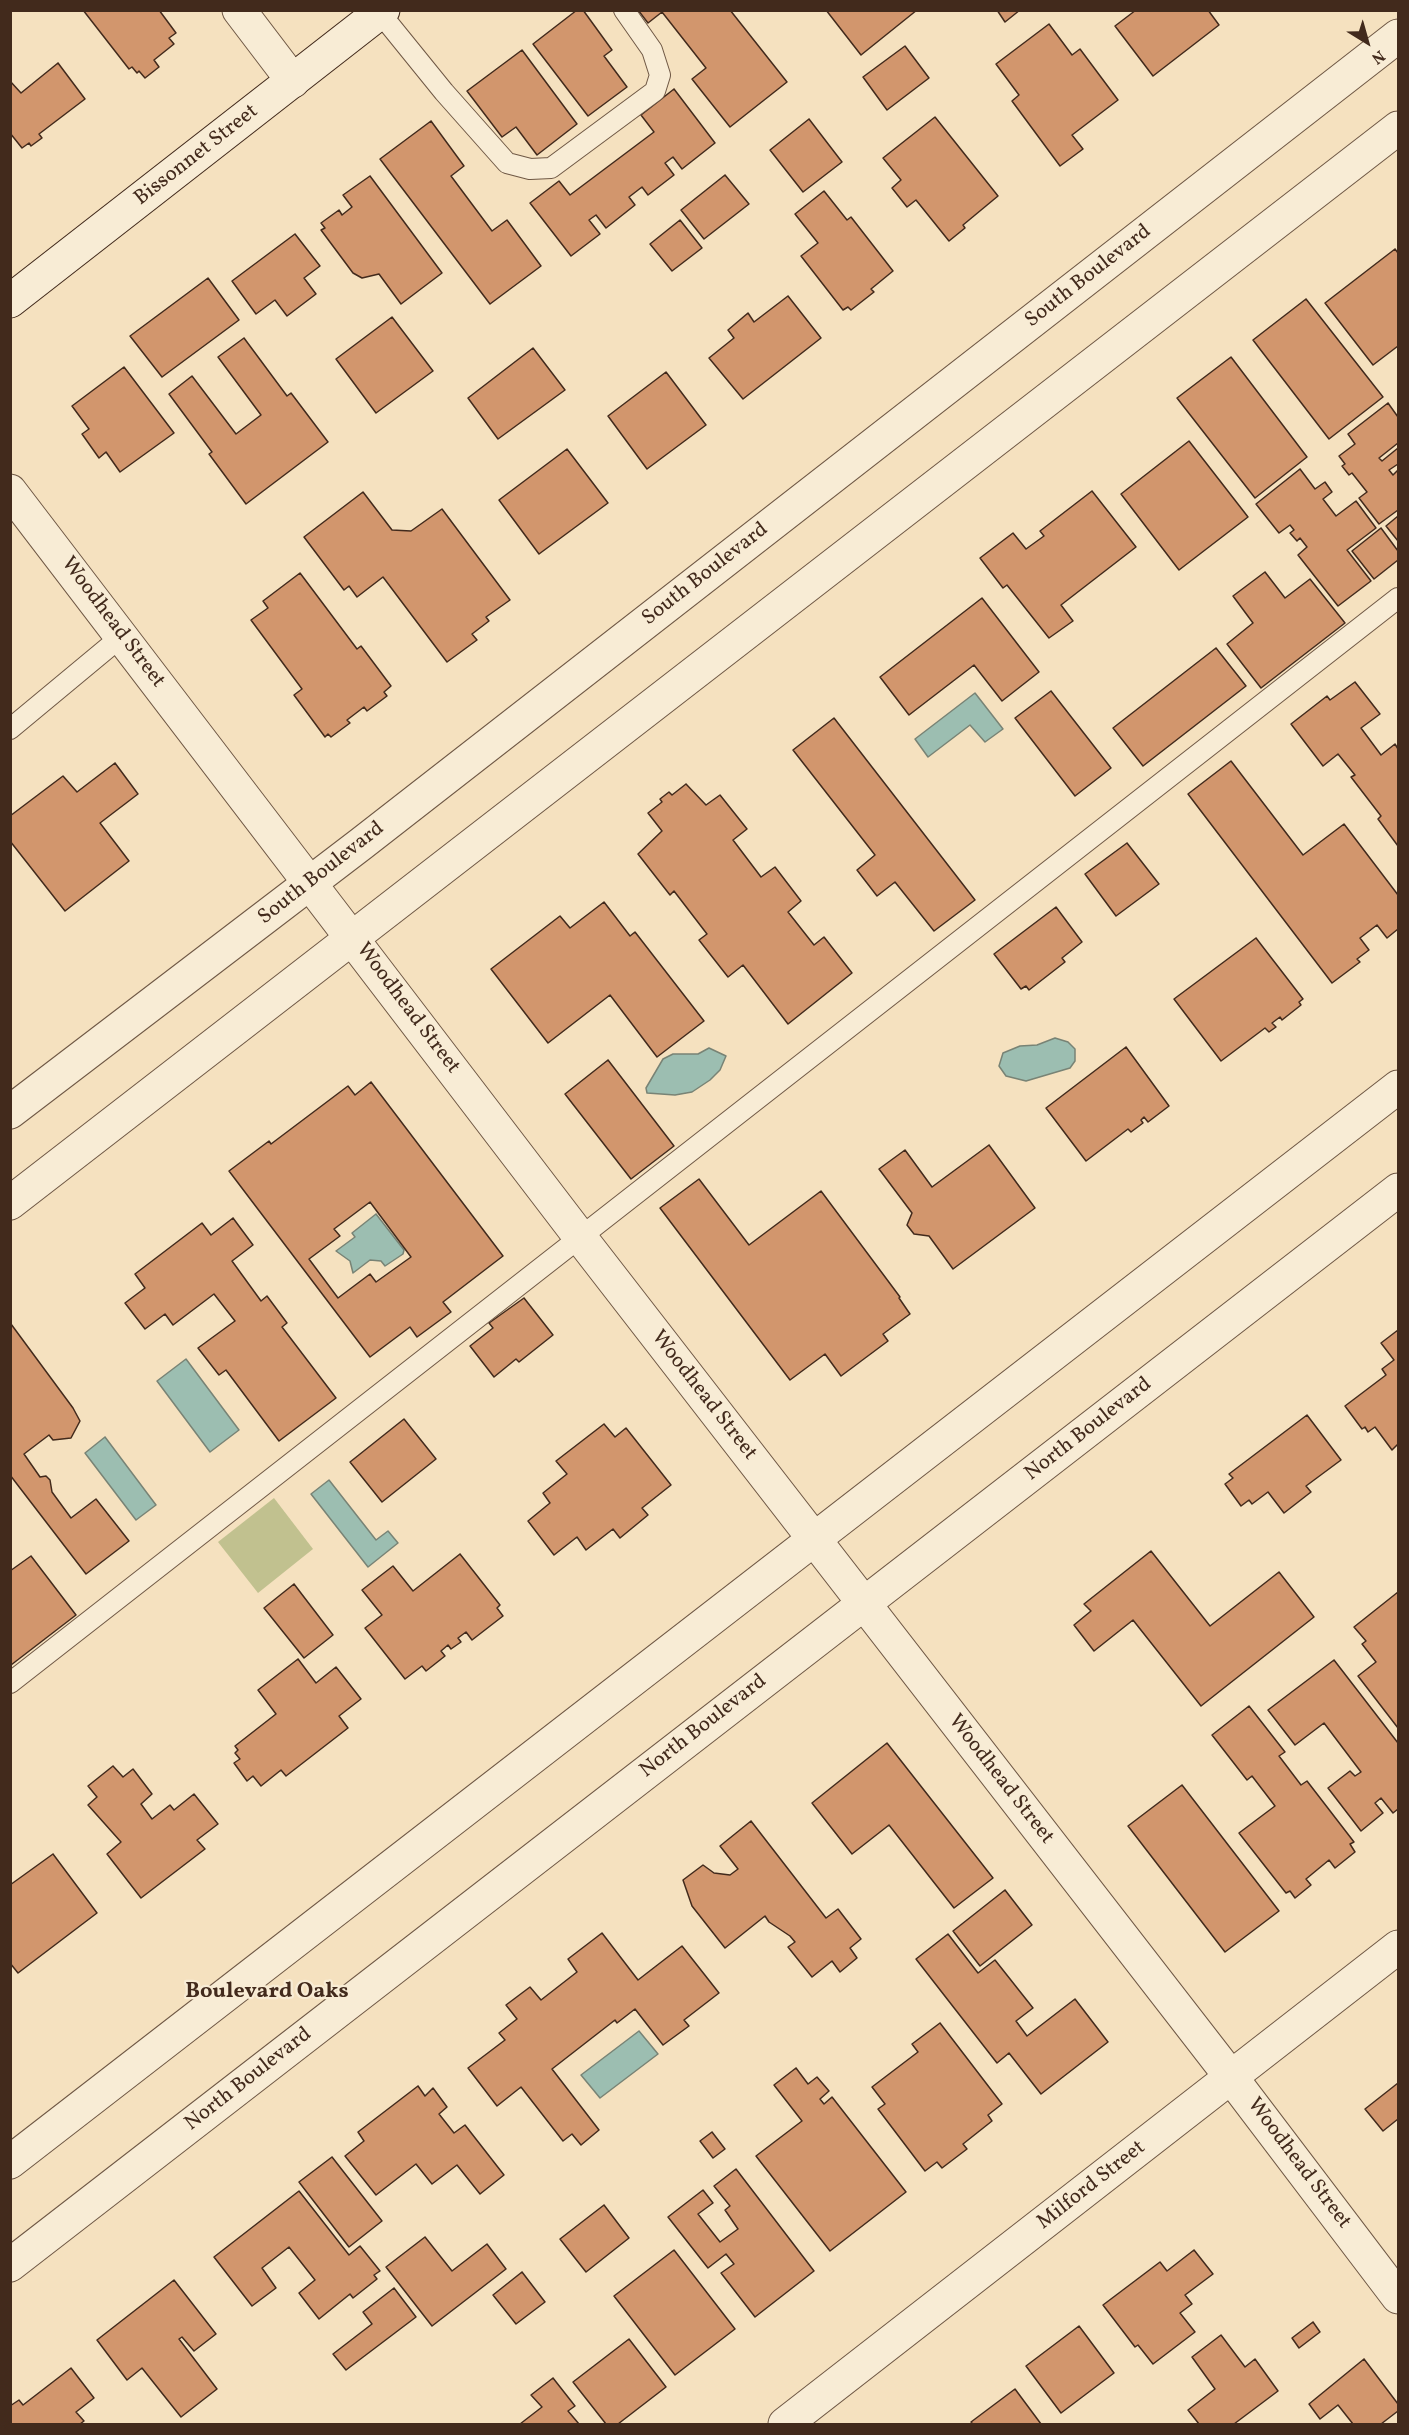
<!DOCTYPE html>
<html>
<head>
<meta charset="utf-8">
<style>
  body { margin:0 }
  #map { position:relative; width:1409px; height:2435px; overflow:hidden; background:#f5e1bf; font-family:Vollkorn,serif }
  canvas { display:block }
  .frame { position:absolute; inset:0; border:12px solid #422a1c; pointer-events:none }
  .north { position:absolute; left:1337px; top:12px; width:60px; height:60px; -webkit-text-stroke:4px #f8ecd5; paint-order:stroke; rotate:143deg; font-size:16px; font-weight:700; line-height:24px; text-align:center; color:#422a1c }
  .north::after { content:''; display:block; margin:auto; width:21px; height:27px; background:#422a1c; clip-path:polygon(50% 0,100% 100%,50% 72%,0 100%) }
</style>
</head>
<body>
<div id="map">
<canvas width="1409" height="2435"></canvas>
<div class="frame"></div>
<div class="north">N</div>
</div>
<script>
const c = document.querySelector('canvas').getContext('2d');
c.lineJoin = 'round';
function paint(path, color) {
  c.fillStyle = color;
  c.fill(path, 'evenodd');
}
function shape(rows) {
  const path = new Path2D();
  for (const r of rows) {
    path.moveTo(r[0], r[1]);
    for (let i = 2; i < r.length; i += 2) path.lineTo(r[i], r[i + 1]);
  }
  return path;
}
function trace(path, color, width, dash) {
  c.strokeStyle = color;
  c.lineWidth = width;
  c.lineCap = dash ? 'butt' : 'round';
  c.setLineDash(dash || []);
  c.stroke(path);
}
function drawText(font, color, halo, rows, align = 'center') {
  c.font = font + ' Vollkorn,serif';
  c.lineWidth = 4.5;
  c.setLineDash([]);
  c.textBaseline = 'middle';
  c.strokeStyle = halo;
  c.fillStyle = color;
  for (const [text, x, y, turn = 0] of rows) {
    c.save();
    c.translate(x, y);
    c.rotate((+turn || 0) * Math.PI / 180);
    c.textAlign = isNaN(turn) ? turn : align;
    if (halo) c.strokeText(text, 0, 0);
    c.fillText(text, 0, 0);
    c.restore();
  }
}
paint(shape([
  [274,1498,313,1549,258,1593,218,1542]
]), '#c1c18f');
const water = shape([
  [975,693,1003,729,985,742,970,725,928,757,915,739,975,693],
  [1055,1038,1068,1042,1075,1049,1075,1061,1070,1068,1026,1081,1006,1076,999,1066,1003,1053,1020,1046,1037,1045,1055,1038],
  [709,1048,726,1056,720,1070,710,1080,692,1092,675,1095,647,1093,646,1088,663,1059,673,1054,698,1054,709,1048],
  [376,1214,404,1250,403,1254,385,1266,381,1261,370,1260,353,1273,350,1261,336,1251,355,1237,352,1233,376,1214],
  [186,1359,239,1430,210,1452,157,1381,186,1359],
  [105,1437,156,1505,136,1520,85,1453,105,1437],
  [329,1480,376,1540,388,1531,398,1543,368,1567,311,1494,329,1480],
  [639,2031,658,2054,600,2098,581,2075,639,2031]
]);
paint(water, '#9cbeb1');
trace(water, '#788375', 1.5);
const building = shape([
  [83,10,159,10,176,33,169,38,174,44,154,60,159,67,145,78,139,71,137,73,132,67,129,69,83,10],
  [577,10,583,10,612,50,604,56,627,87,588,116,533,44,577,10],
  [638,10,730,10,787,82,730,127,692,79,706,68,662,12,648,23,638,10],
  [826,10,917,10,861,55,826,10],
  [997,10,1020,10,1005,22,997,10],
  [1136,10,1208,10,1219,25,1153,76,1115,26,1136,10],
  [1049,24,1072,55,1080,49,1118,100,1072,135,1083,149,1060,166,1012,101,1019,95,996,64,1049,24],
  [905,46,929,78,887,110,863,77,905,46],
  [522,50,577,124,537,155,516,127,502,137,467,91,522,50],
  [58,63,85,99,39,134,42,138,31,146,29,143,22,148,10,133,10,81,21,93,58,63],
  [674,89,715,143,682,169,673,157,665,163,674,175,648,195,642,187,629,197,635,205,606,228,596,215,589,220,600,234,571,256,530,203,559,181,570,195,654,132,641,115,674,89],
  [935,117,998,196,963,225,965,228,949,241,916,200,907,207,892,188,901,180,883,158,935,117],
  [809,119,842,162,803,192,770,150,809,119],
  [431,121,464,166,451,176,492,231,507,220,541,266,490,304,380,159,431,121],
  [725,175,749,204,704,239,681,210,725,175],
  [370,176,442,273,401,304,379,274,362,278,353,273,321,230,325,228,321,223,339,210,342,215,352,207,343,195,370,176],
  [824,191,847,220,851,217,893,271,871,289,874,292,851,310,848,307,843,310,801,256,818,243,795,214,824,191],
  [680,220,702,248,672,271,650,244,680,220],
  [295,234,320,266,304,278,316,294,287,316,275,300,256,314,232,281,295,234],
  [1395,249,1398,253,1398,346,1373,365,1325,303,1395,249],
  [208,278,239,320,162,377,130,336,208,278],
  [788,296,821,338,743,399,709,358,734,338,728,330,748,313,754,322,788,296],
  [1306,299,1383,397,1329,439,1253,340,1306,299],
  [392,317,433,371,376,413,336,359,392,317],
  [244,338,287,396,291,393,328,442,246,504,209,454,212,452,169,394,192,376,236,434,261,415,218,357,244,338],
  [533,348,565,390,498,439,468,398,533,348],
  [1231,357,1307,457,1255,498,1177,398,1231,357],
  [124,367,174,433,120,472,106,452,99,458,82,434,89,429,72,406,124,367],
  [666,372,706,425,647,469,608,416,666,372],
  [1388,403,1398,417,1398,443,1379,458,1382,461,1398,448,1398,464,1389,470,1393,475,1398,470,1398,510,1379,524,1359,498,1367,492,1352,473,1349,475,1342,466,1345,464,1339,456,1355,444,1348,434,1388,403],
  [1189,441,1248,517,1179,570,1121,494,1189,441],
  [567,449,608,503,539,554,499,500,567,449],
  [1300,469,1315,489,1325,482,1332,492,1323,499,1336,516,1356,501,1376,528,1347,550,1371,581,1338,606,1298,555,1307,547,1300,538,1297,541,1290,533,1294,530,1290,525,1279,533,1256,504,1300,469],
  [1092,491,1136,547,1061,605,1073,621,1049,638,1007,585,1003,588,980,558,1013,533,1026,549,1044,536,1040,531,1092,491],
  [363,492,392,530,411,531,442,509,510,600,486,617,489,621,472,634,477,640,447,662,383,577,357,597,349,586,344,590,304,537,363,492],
  [1398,516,1398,541,1386,526,1398,516],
  [1381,528,1398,551,1398,560,1374,579,1352,551,1381,528],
  [1265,572,1285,598,1310,579,1345,623,1261,688,1227,644,1253,623,1233,596,1265,572],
  [300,573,357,649,361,646,391,686,384,692,387,696,367,711,364,707,347,720,350,723,331,737,328,734,325,737,294,695,302,689,251,620,268,608,263,601,300,573],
  [982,598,1039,672,1002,701,974,665,909,715,880,677,982,598],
  [1216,648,1246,686,1143,766,1113,728,1216,648],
  [1355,682,1380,714,1361,728,1381,755,1395,744,1398,749,1398,846,1378,819,1381,816,1351,777,1355,775,1338,754,1323,766,1291,724,1327,696,1330,700,1355,682],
  [1051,691,1111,768,1075,796,1015,718,1051,691],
  [834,718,975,900,934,931,895,882,877,896,857,870,875,855,793,750,834,718],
  [1231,761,1303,855,1344,824,1398,895,1398,929,1387,938,1377,925,1360,938,1369,950,1357,959,1360,962,1332,983,1188,794,1231,761],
  [115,763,138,794,100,823,129,861,65,911,10,841,10,816,63,776,77,792,115,763],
  [686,784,706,805,720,795,747,829,733,840,761,877,775,867,801,901,788,912,814,945,824,937,852,973,788,1024,743,965,728,977,699,940,707,934,674,891,670,895,638,854,662,831,648,813,662,802,660,799,669,792,672,795,686,784],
  [1127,843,1159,884,1116,916,1085,874,1127,843],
  [604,902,630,936,635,932,704,1021,657,1057,610,995,548,1043,491,969,560,916,570,928,604,902],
  [1056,907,1082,942,1062,958,1065,962,1029,990,1026,986,1021,989,994,954,1056,907],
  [1256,938,1303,999,1299,1002,1301,1005,1282,1020,1280,1017,1272,1023,1276,1027,1269,1032,1265,1028,1221,1061,1174,999,1256,938],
  [1126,1047,1169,1106,1148,1122,1144,1117,1141,1120,1143,1123,1131,1132,1128,1129,1086,1161,1046,1108,1126,1047],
  [608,1060,674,1146,631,1179,565,1094,608,1060],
  [371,1082,503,1256,443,1302,451,1312,417,1337,410,1327,370,1357,229,1171,269,1141,271,1144,348,1086,355,1095,371,1082],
  [370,1202,411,1257,376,1282,370,1274,338,1298,309,1259,340,1236,334,1229,370,1202],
  [989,1145,1035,1208,953,1269,929,1236,914,1234,907,1225,912,1213,879,1169,905,1150,932,1187,989,1145],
  [699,1179,749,1245,821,1191,900,1297,899,1298,910,1314,883,1334,888,1341,841,1376,825,1354,790,1380,660,1208,699,1179],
  [233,1218,253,1245,232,1261,261,1301,267,1296,287,1323,282,1327,336,1398,279,1441,226,1370,219,1375,198,1348,235,1321,214,1294,173,1325,165,1314,145,1329,125,1303,145,1288,135,1274,202,1223,211,1235,233,1218],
  [524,1298,553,1335,519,1362,516,1359,494,1377,470,1346,493,1328,489,1323,524,1298],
  [11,1324,73,1408,80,1421,71,1438,53,1440,49,1435,24,1454,40,1477,46,1476,50,1480,52,1492,71,1518,96,1499,129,1541,86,1574,10,1475,11,1324],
  [1398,1330,1398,1444,1392,1450,1375,1427,1368,1432,1365,1427,1362,1429,1345,1406,1386,1375,1382,1369,1394,1360,1381,1343,1398,1330],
  [1307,1415,1341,1460,1306,1486,1311,1492,1284,1513,1268,1492,1252,1504,1249,1500,1241,1506,1225,1484,1233,1478,1229,1474,1307,1415],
  [404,1419,436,1459,382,1502,350,1462,404,1419],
  [604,1424,615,1437,626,1428,671,1485,642,1508,648,1515,620,1538,613,1529,586,1550,577,1537,554,1555,528,1521,550,1503,543,1493,567,1474,556,1461,604,1424],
  [1151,1551,1210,1626,1279,1572,1314,1617,1201,1706,1133,1620,1094,1651,1074,1625,1091,1611,1084,1604,1151,1551],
  [460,1554,500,1605,497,1608,503,1616,472,1640,466,1632,458,1638,461,1642,451,1649,448,1645,441,1651,445,1656,426,1671,422,1666,405,1679,365,1628,382,1615,362,1590,393,1566,413,1591,460,1554],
  [31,1556,76,1615,11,1665,10,1571,31,1556],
  [294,1584,333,1635,304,1658,264,1608,294,1584],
  [1398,1592,1398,1728,1358,1676,1376,1662,1362,1644,1366,1641,1354,1627,1398,1592],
  [298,1659,316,1683,336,1667,361,1699,339,1716,348,1728,286,1776,281,1770,261,1786,253,1776,247,1781,234,1763,240,1759,235,1753,238,1750,235,1746,276,1714,258,1690,298,1659],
  [1334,1660,1398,1743,1398,1809,1393,1813,1381,1798,1375,1803,1383,1813,1361,1831,1328,1788,1350,1771,1355,1776,1361,1772,1324,1723,1295,1745,1268,1710,1334,1660],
  [1249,1706,1285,1752,1279,1756,1301,1785,1307,1781,1354,1842,1350,1844,1355,1852,1335,1868,1329,1860,1306,1879,1311,1885,1295,1898,1290,1891,1286,1893,1239,1833,1275,1806,1252,1776,1247,1780,1212,1735,1249,1706],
  [887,1743,993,1878,954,1908,889,1825,852,1854,812,1803,887,1743],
  [113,1766,123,1777,133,1769,152,1794,141,1804,152,1819,170,1805,174,1810,194,1794,218,1824,197,1840,205,1849,141,1898,107,1854,121,1842,88,1805,97,1797,88,1786,113,1766],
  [1182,1785,1279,1911,1225,1952,1128,1826,1182,1785],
  [751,1821,826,1918,838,1909,861,1939,850,1948,857,1958,840,1972,832,1961,812,1977,788,1947,795,1942,790,1936,769,1922,765,1916,725,1948,692,1906,683,1880,703,1865,714,1873,730,1875,738,1869,720,1846,751,1821],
  [53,1854,97,1913,18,1973,10,1963,10,1885,53,1854],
  [1005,1890,1032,1925,980,1966,953,1931,1005,1890],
  [602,1933,638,1980,682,1946,719,1993,684,2020,689,2026,663,2045,635,2009,617,2023,615,2020,552,2069,599,2130,581,2145,572,2134,563,2141,521,2087,497,2106,468,2068,505,2040,499,2033,517,2019,506,2005,530,1987,541,2000,577,1972,568,1959,602,1933],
  [948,1934,978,1973,995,1960,1033,2008,1016,2021,1027,2036,1075,1999,1108,2042,1041,2094,1009,2053,997,2063,916,1959,948,1934],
  [940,2023,1002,2104,988,2115,992,2121,963,2144,967,2149,942,2168,937,2162,925,2171,878,2109,885,2104,872,2087,918,2052,912,2044,940,2023],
  [796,2068,808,2084,817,2077,829,2091,820,2099,824,2104,832,2097,906,2192,830,2251,756,2156,802,2121,774,2085,796,2068],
  [1398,2083,1398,2119,1383,2131,1365,2109,1398,2083],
  [418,2086,425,2096,433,2088,447,2107,439,2114,454,2133,465,2125,504,2175,480,2194,457,2165,432,2184,416,2164,376,2195,345,2156,364,2141,358,2132,418,2086],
  [712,2132,725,2149,713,2158,700,2141,712,2132],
  [332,2157,382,2221,349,2247,299,2182,332,2157],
  [736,2169,814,2271,755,2317,721,2273,734,2264,726,2254,708,2268,668,2217,703,2190,713,2203,698,2214,720,2242,738,2229,725,2210,730,2206,714,2186,736,2169],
  [299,2191,349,2255,360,2246,380,2271,374,2275,377,2279,353,2298,350,2294,319,2319,299,2293,315,2280,289,2247,262,2268,276,2288,252,2306,214,2257,299,2191],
  [604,2205,629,2238,586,2272,560,2239,604,2205],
  [425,2237,452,2271,487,2244,506,2269,432,2326,386,2267,425,2237],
  [674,2250,735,2329,675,2375,614,2296,674,2250],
  [1194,2250,1213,2274,1185,2295,1192,2304,1180,2313,1195,2332,1153,2364,1138,2345,1135,2347,1103,2305,1160,2262,1167,2271,1194,2250],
  [522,2272,545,2302,516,2324,493,2295,522,2272],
  [174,2280,216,2334,194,2351,182,2337,179,2339,217,2389,181,2417,142,2368,127,2380,97,2340,174,2280],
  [394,2288,416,2317,346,2370,333,2354,372,2324,363,2312,394,2288],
  [1313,2322,1320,2332,1299,2348,1292,2338,1313,2322],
  [1079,2326,1114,2373,1061,2413,1026,2366,1079,2326],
  [1221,2335,1245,2367,1255,2359,1278,2391,1234,2424,1199,2424,1188,2410,1215,2389,1192,2357,1221,2335],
  [629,2339,666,2387,618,2424,606,2424,573,2382,629,2339],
  [1364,2359,1398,2404,1398,2411,1381,2424,1353,2424,1338,2405,1320,2419,1309,2404,1364,2359],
  [71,2368,94,2398,76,2412,84,2421,80,2424,10,2424,10,2406,19,2400,23,2405,71,2368],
  [553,2378,575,2406,568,2411,579,2424,520,2424,542,2407,531,2395,553,2378],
  [1015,2389,1041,2424,973,2424,971,2422,1015,2389]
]);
paint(building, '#d2966d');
trace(building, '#422a1c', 1.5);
const service = shape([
  [380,13,444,92,507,163,530,169,551,168,655,91,660,75,652,50,624,10],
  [10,729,122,636],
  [10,1683,1398,598]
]);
const minor = shape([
  [239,10,293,81],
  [10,1112,361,844,1398,36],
  [10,1203,1398,128],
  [10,2162,1398,1087],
  [10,2265,1398,1190],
  [785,2424,1398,1947]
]);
const tertiary = shape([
  [10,491,580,1237,1231,2077,1398,2297]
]);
const secondary = shape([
  [10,301,383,10]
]);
trace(service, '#6f5845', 22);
trace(minor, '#6f5845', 35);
trace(tertiary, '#6f5845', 35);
trace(secondary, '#422a1c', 35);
trace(service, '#f8ecd5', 20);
trace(minor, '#f8ecd5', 33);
trace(tertiary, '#f8ecd5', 33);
trace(secondary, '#f8ecd5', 33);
drawText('21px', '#422a1c', '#f8ecd5', [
  ["Bissonnet Street",197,156,-38],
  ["South Boulevard",1089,277,-38],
  ["South Boulevard",706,575,-38],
  ["Woodhead Street",112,623,53],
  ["South Boulevard",322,874,-38],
  ["Woodhead Street",407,1009,53],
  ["Woodhead Street",703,1396,52],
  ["North Boulevard",1089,1430,-38],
  ["North Boulevard",704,1727,-38],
  ["Woodhead Street",1000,1780,52],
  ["North Boulevard",249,2080,-38],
  ["Woodhead Street",1298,2164,53],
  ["Milford Street",1092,2186,-38]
]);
drawText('bold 22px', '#422a1c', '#f8ecd5', [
  ["Boulevard Oaks",267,1993]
]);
</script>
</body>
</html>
